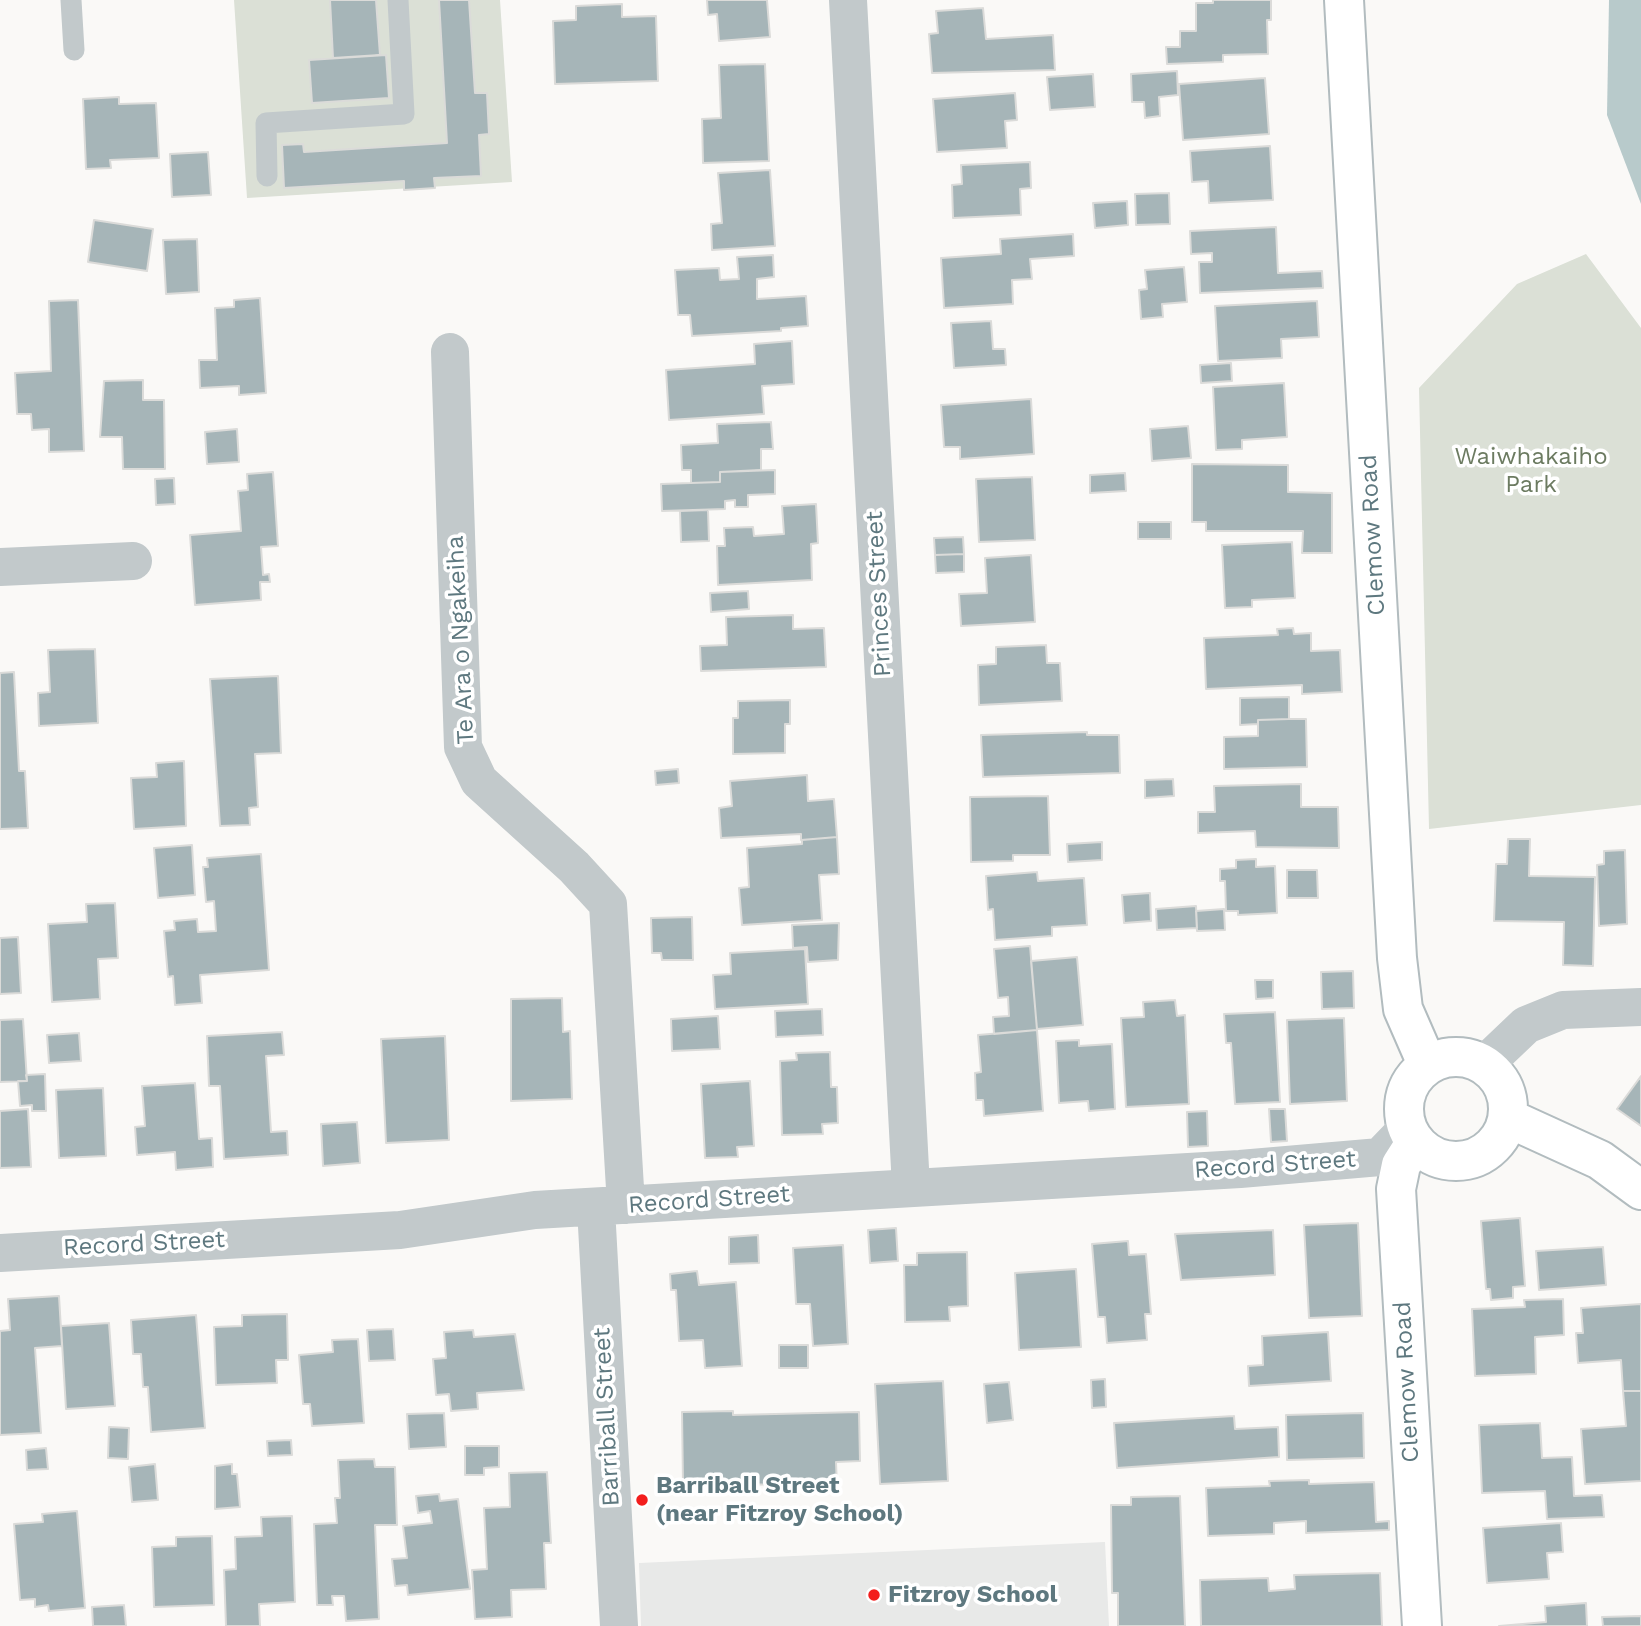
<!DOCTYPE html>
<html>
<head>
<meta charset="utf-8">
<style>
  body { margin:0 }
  canvas { display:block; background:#faf9f7 }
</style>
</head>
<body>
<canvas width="1641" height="1626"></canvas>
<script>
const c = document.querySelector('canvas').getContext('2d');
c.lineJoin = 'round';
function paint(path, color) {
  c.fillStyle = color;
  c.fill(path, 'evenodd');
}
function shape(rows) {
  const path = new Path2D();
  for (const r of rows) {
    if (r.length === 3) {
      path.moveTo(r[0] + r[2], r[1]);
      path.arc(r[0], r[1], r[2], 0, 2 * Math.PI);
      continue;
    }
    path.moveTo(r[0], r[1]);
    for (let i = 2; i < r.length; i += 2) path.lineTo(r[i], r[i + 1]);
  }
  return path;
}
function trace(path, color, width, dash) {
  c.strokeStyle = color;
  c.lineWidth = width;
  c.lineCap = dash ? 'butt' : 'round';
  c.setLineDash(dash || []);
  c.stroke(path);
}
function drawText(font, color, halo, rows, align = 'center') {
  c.font = font + ' "Work Sans",sans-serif';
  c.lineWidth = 7;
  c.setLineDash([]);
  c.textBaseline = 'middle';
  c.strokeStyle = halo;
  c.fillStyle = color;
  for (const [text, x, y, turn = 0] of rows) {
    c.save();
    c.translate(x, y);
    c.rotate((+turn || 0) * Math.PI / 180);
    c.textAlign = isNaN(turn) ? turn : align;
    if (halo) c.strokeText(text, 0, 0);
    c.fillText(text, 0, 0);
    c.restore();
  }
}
paint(shape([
  [1105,1542,1109,1626,641,1626,639,1563]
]), '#e8e9e8');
paint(shape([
  [234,0,500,0,512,182,247,198],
  [1586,254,1641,328,1641,805,1429,829,1419,388,1517,284]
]), '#dbe0d6');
paint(shape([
  [1609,0,1641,0,1641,204,1607,115]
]), '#b8cacb');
const building = shape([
  [330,0,376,0,380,55,333,58,330,0],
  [439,0,469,0,475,93,487,93,489,134,479,135,481,176,434,178,435,188,404,190,404,181,284,188,282,145,303,144,304,152,447,143,439,0],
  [707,0,767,0,770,37,719,41,717,14,708,15,707,0],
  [1213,0,1271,0,1271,20,1267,20,1268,54,1223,55,1223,62,1167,64,1166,47,1180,47,1180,31,1196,31,1196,3,1213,3,1213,0],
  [622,4,622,17,656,16,658,81,555,84,553,21,576,20,576,6,622,4],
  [983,8,986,39,1053,35,1055,70,932,73,929,34,938,33,936,11,983,8],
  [386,55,389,98,312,103,309,60,386,55],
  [765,64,769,161,703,163,702,119,721,118,719,65,765,64],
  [1177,71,1178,95,1159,97,1160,116,1145,118,1144,102,1132,102,1131,74,1177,71],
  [1093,74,1095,107,1050,110,1047,77,1093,74],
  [1265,78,1269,134,1183,140,1179,84,1265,78],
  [1015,93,1017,120,1005,121,1007,148,937,152,933,99,1015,93],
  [119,97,119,104,156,103,159,158,110,160,111,168,86,169,83,99,119,97],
  [1270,146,1273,200,1209,203,1208,181,1192,182,1190,151,1270,146],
  [208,152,211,195,172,197,170,154,208,152],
  [1030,162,1031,188,1020,189,1021,215,953,218,952,185,962,184,961,165,1030,162],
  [770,170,775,246,712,250,711,224,722,223,718,173,770,170],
  [1169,193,1170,224,1136,225,1135,194,1169,193],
  [1127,201,1128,225,1095,228,1093,203,1127,201],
  [94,220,153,229,147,271,88,262,94,220],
  [1276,227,1278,273,1322,271,1323,288,1200,293,1199,262,1212,262,1212,253,1191,254,1190,231,1276,227],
  [1073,234,1074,256,1030,259,1032,279,1012,280,1013,304,944,308,941,258,1001,254,1000,239,1073,234],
  [197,239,199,292,166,294,163,240,197,239],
  [773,255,774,277,757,279,757,299,806,296,808,326,781,328,781,331,692,336,690,315,678,315,675,270,719,268,720,280,739,279,737,257,773,255],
  [1184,267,1187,302,1162,304,1163,317,1141,319,1139,290,1147,289,1145,270,1184,267],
  [260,298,266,393,239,395,239,386,200,388,199,360,217,360,215,308,234,307,234,300,260,298],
  [78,300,84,451,49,452,49,429,32,430,31,414,17,414,15,373,51,371,49,301,78,300],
  [1317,301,1319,337,1281,339,1282,358,1218,361,1215,306,1317,301],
  [991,321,993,349,1005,349,1006,365,954,368,951,323,991,321],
  [792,341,794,384,762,386,764,414,669,420,666,370,755,364,754,344,792,341],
  [1231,363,1232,381,1201,383,1200,365,1231,363],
  [143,380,143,400,164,400,165,469,123,469,122,437,100,437,104,381,143,380],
  [1284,383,1287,437,1242,440,1242,449,1216,450,1213,387,1284,383],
  [1031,399,1034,454,960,459,960,447,944,447,941,405,1031,399],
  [771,422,773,449,761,449,761,470,720,472,720,482,691,483,691,470,682,470,681,445,718,443,717,424,771,422],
  [1188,426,1191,458,1152,461,1150,429,1188,426],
  [237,429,239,462,207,464,205,432,237,429],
  [1192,464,1288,465,1288,492,1332,493,1332,553,1302,553,1303,531,1206,531,1206,522,1192,522,1192,464],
  [775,470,775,494,748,495,748,507,735,507,735,500,725,501,725,509,662,511,661,484,720,482,720,472,775,470],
  [273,472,278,546,261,547,263,575,269,574,270,582,260,582,261,600,195,605,190,535,241,531,238,491,248,490,247,474,273,472],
  [1125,473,1126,491,1090,493,1090,475,1125,473],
  [1032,477,1035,540,979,542,976,479,1032,477],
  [174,478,175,504,156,505,155,479,174,478],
  [816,504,818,543,811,544,812,580,718,585,717,546,725,546,724,528,753,527,754,536,784,534,782,506,816,504],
  [708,510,709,541,681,542,680,511,708,510],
  [1138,522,1171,522,1171,539,1138,539,1138,522],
  [963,537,964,554,935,555,934,538,963,537],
  [1292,542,1295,598,1252,600,1252,607,1225,608,1222,545,1292,542],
  [964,554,964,572,936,573,935,555,964,554],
  [1031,555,1035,622,961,626,959,594,987,593,985,558,1031,555],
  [748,591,749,609,711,612,710,593,748,591],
  [793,615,793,629,824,628,826,667,701,671,700,646,727,645,726,617,793,615],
  [1293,628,1294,634,1311,633,1311,651,1340,650,1342,692,1302,694,1302,685,1206,689,1204,638,1278,635,1277,629,1293,628],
  [1046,645,1047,663,1060,663,1062,701,979,705,978,665,996,664,996,647,1046,645],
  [95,649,98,723,39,726,38,693,50,692,48,650,95,649],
  [14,672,19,771,25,771,28,828,0,829,0,673,14,672],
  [278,676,281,753,255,754,258,807,249,808,250,825,220,826,210,679,278,676],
  [1289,697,1289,719,1258,720,1258,724,1240,725,1240,698,1289,697],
  [790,700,790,724,785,724,785,753,733,754,733,718,738,718,738,701,790,700],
  [1289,719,1306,719,1307,767,1224,769,1224,737,1258,736,1258,720,1289,719],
  [1087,732,1087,735,1119,735,1120,773,983,777,981,735,1087,732],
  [184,761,186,826,134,829,131,778,157,777,156,763,184,761],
  [678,769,679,783,656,785,655,771,678,769],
  [807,775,808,801,834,799,837,837,801,840,801,834,721,838,719,808,732,806,730,781,807,775],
  [1173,779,1174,796,1145,798,1145,780,1173,779],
  [1301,784,1301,807,1338,807,1339,848,1256,847,1255,831,1198,833,1198,812,1215,812,1214,786,1301,784],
  [1048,796,1050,855,1013,855,1013,861,971,862,970,797,1048,796],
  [837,837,839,874,819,875,822,920,742,925,739,888,749,887,747,848,802,844,802,840,837,837],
  [1508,839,1530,839,1529,876,1595,877,1593,966,1563,965,1564,922,1494,921,1496,864,1507,864,1508,839],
  [1102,842,1102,860,1068,862,1067,844,1102,842],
  [192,845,195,895,158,898,154,848,192,845],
  [1625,850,1627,924,1599,926,1597,865,1604,864,1604,851,1625,850],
  [261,854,269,970,200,975,202,1003,175,1005,173,976,168,977,164,931,175,930,174,921,197,919,198,932,216,931,214,901,206,902,203,867,208,867,207,858,261,854],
  [1256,859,1256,867,1275,866,1277,913,1238,915,1238,911,1226,911,1225,881,1220,881,1220,869,1236,868,1236,860,1256,859],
  [1287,870,1317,870,1318,898,1287,898,1287,870],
  [1037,872,1038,881,1084,878,1087,925,1052,927,1052,936,995,940,993,909,988,910,986,876,1037,872],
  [1150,893,1151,921,1124,923,1122,895,1150,893],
  [115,903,118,958,98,959,100,999,52,1002,48,924,87,922,86,904,115,903],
  [1196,906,1197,928,1157,930,1156,909,1196,906],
  [1224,909,1225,930,1197,931,1196,911,1224,909],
  [692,917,693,960,662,960,661,953,652,953,651,918,692,917],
  [839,923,838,960,808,962,807,947,793,948,792,925,839,923],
  [18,937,21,993,0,994,0,938,18,937],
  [1030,946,1037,1030,994,1034,993,1017,1009,1016,1008,997,998,998,994,949,1030,946],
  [805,949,808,1004,715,1009,713,975,731,974,730,953,805,949],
  [1077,957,1083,1025,1037,1029,1031,961,1077,957],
  [1353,971,1354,1008,1322,1009,1321,972,1353,971],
  [1255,980,1273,980,1273,998,1256,999,1255,980],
  [562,998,563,1032,570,1031,572,1099,511,1101,511,999,562,998],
  [1175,1000,1177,1016,1185,1015,1189,1104,1126,1107,1121,1018,1144,1017,1143,1002,1175,1000],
  [822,1009,823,1035,776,1037,775,1011,822,1009],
  [1275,1012,1280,1102,1235,1104,1231,1043,1226,1043,1224,1014,1275,1012],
  [718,1016,720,1049,672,1051,671,1019,718,1016],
  [1344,1018,1347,1101,1290,1104,1287,1020,1344,1018],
  [23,1019,27,1081,0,1082,0,1020,23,1019],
  [1037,1030,1043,1111,984,1116,983,1100,976,1100,975,1073,981,1072,978,1035,1037,1030],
  [282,1032,284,1055,266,1056,271,1132,287,1131,288,1155,224,1159,220,1086,209,1086,207,1036,282,1032],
  [79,1033,81,1061,49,1063,47,1035,79,1033],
  [445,1036,449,1140,386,1143,381,1039,445,1036],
  [1079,1040,1079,1046,1112,1044,1115,1109,1089,1111,1088,1101,1059,1103,1056,1041,1079,1040],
  [830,1052,831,1087,837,1087,838,1123,822,1124,823,1134,782,1135,780,1061,797,1060,796,1053,830,1052],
  [45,1074,46,1111,32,1111,32,1105,20,1106,18,1081,27,1081,26,1075,45,1074],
  [1641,1076,1641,1126,1617,1109,1641,1076],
  [750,1081,754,1146,737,1147,738,1157,705,1158,701,1084,750,1081],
  [195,1083,199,1139,212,1138,213,1167,176,1170,175,1152,137,1155,135,1127,145,1126,142,1086,195,1083],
  [103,1088,106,1156,59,1158,56,1090,103,1088],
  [28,1109,31,1167,0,1168,0,1111,28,1109],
  [1269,1109,1285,1109,1287,1141,1271,1142,1269,1109],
  [1207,1111,1208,1146,1188,1147,1187,1112,1207,1111],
  [357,1122,360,1163,323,1166,321,1124,357,1122],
  [1520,1218,1525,1286,1513,1287,1513,1298,1491,1300,1490,1289,1486,1289,1481,1221,1520,1218],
  [1358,1223,1362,1316,1309,1318,1304,1225,1358,1223],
  [896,1228,898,1261,870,1263,868,1230,896,1228],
  [1273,1230,1275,1275,1181,1280,1175,1234,1273,1230],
  [758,1235,759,1263,729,1264,729,1237,758,1235],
  [1128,1241,1129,1255,1146,1254,1151,1314,1145,1314,1147,1340,1107,1343,1105,1317,1098,1317,1092,1244,1128,1241],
  [843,1245,848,1344,813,1346,810,1304,796,1304,793,1248,843,1245],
  [1603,1247,1606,1285,1539,1290,1536,1251,1603,1247],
  [967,1252,968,1306,949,1307,950,1321,905,1322,904,1265,917,1265,917,1253,967,1252],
  [1076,1269,1081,1347,1019,1350,1015,1273,1076,1269],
  [697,1271,699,1285,736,1282,742,1366,705,1368,703,1340,679,1341,676,1290,671,1290,670,1274,697,1271],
  [59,1296,62,1346,35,1348,41,1433,0,1435,0,1331,10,1330,8,1299,59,1296],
  [1563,1299,1564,1335,1535,1337,1536,1374,1475,1376,1472,1309,1525,1307,1524,1300,1563,1299],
  [1641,1304,1641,1391,1623,1391,1621,1360,1578,1363,1576,1333,1583,1333,1581,1308,1641,1304],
  [287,1314,288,1360,276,1360,277,1383,216,1385,214,1327,242,1326,242,1315,287,1314],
  [196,1315,205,1428,151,1432,148,1387,143,1387,141,1354,133,1354,131,1320,196,1315],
  [109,1323,115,1406,66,1409,61,1326,109,1323],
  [393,1329,395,1360,369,1361,367,1330,393,1329],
  [473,1330,474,1337,515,1334,524,1390,477,1393,478,1409,451,1411,449,1394,436,1395,433,1359,446,1358,444,1332,473,1330],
  [1328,1332,1331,1381,1249,1386,1248,1366,1263,1365,1262,1336,1328,1332],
  [358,1339,364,1423,312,1426,310,1404,303,1404,299,1355,333,1352,332,1340,358,1339],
  [779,1345,808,1345,808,1368,779,1368,779,1345],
  [1105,1379,1106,1407,1092,1408,1091,1380,1105,1379],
  [943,1381,948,1481,880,1484,875,1384,943,1381],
  [1009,1382,1013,1420,987,1423,984,1384,1009,1382],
  [1623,1391,1641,1391,1641,1481,1585,1484,1581,1429,1626,1426,1623,1391],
  [733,1411,733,1415,859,1412,860,1461,836,1462,837,1487,805,1488,806,1484,719,1485,719,1489,690,1490,690,1485,683,1485,682,1412,733,1411],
  [444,1413,446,1447,409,1449,407,1414,444,1413],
  [1363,1413,1364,1458,1287,1460,1286,1415,1363,1413],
  [1234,1416,1235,1429,1278,1427,1279,1457,1117,1468,1114,1423,1234,1416],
  [1540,1423,1542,1458,1572,1457,1574,1496,1602,1495,1604,1517,1547,1519,1545,1491,1482,1493,1479,1425,1540,1423],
  [109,1427,129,1428,128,1459,108,1458,109,1427],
  [291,1440,292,1455,268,1456,267,1441,291,1440],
  [465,1446,499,1446,499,1467,484,1468,484,1475,465,1475,465,1446],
  [46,1448,48,1469,27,1470,26,1450,46,1448],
  [374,1459,375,1467,395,1467,397,1525,375,1525,379,1619,346,1621,344,1596,332,1596,333,1605,317,1605,314,1524,337,1523,335,1498,340,1498,338,1460,374,1459],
  [155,1464,158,1500,132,1502,129,1467,155,1464],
  [232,1464,232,1474,237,1474,240,1507,215,1509,215,1466,232,1464],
  [547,1472,551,1543,544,1543,546,1589,511,1590,512,1617,475,1619,472,1570,487,1569,484,1508,510,1507,509,1473,547,1472],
  [1309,1480,1309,1484,1374,1482,1376,1522,1389,1521,1389,1530,1306,1533,1306,1521,1274,1523,1274,1534,1208,1536,1206,1488,1270,1486,1269,1481,1309,1480],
  [439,1494,440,1501,458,1499,470,1589,408,1595,407,1585,395,1586,392,1559,407,1558,403,1526,432,1523,430,1511,418,1513,416,1496,439,1494],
  [1180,1496,1185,1626,1118,1626,1118,1593,1112,1593,1111,1505,1131,1505,1131,1497,1180,1496],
  [77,1511,85,1608,49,1611,48,1605,35,1607,35,1599,20,1600,14,1524,43,1522,42,1514,77,1511],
  [292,1516,295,1602,259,1604,260,1626,226,1626,224,1570,236,1569,235,1537,262,1536,261,1517,292,1516],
  [1561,1523,1563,1552,1547,1553,1549,1579,1487,1583,1483,1528,1561,1523],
  [212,1536,214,1605,154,1607,152,1547,176,1546,176,1537,212,1536],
  [1380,1573,1382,1626,1201,1626,1200,1580,1268,1578,1269,1591,1295,1589,1294,1575,1380,1573],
  [1586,1603,1587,1626,1499,1626,1546,1622,1545,1606,1586,1603],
  [124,1605,126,1626,93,1626,92,1607,124,1605],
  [1641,1616,1641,1626,1603,1626,1602,1617,1641,1616]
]);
paint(building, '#a6b5b8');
trace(building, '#dbdbd9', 2);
const secondary = shape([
  [1344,0,1397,958,1403,1009,1427,1064],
  [1456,1109,52],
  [1508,1118,1600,1160,1641,1190],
  [1415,1143,1401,1165,1396,1189,1422,1626]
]);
trace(secondary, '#b2bcbf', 42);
trace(shape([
  [71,0,74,50],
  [267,176,266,123,404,114,398,0]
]), '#c2c9cb', 21);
trace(shape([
  [848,0,911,1187],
  [450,352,463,747,479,781,574,867,608,904,626,1205],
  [0,567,133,561],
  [1485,1064,1526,1025,1563,1010,1641,1007],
  [596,1208,619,1626],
  [0,1253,400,1230,535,1210,1240,1169,1380,1157,1407,1129]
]), '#c2c9cb', 38);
trace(secondary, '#fff', 38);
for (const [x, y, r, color] of [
  [642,1500,7,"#f31e1d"],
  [874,1595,7,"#f31e1d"]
]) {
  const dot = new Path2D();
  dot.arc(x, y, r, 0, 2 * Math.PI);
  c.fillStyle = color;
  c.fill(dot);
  trace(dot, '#fff', 2.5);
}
drawText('24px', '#6c7b61', '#fff', [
  ["Waiwhakaiho",1531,457],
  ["Park",1531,485]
]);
drawText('24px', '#5e787f', '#fff', [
  ["Clemow Road",1373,535,-93],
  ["Princes Street",879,594,-93],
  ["Te Ara o Ngakeiha",461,640,-93],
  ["Record Street",1275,1165,-4],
  ["Record Street",709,1200,-4],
  ["Record Street",144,1244,-3],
  ["Clemow Road",1407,1382,-93],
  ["Barriball Street",607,1417,-93]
]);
drawText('bold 24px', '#5e787f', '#fff', [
  ["Barriball Street",656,1486],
  ["(near Fitzroy School)",656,1514],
  ["Fitzroy School",888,1595]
], 'left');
</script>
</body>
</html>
